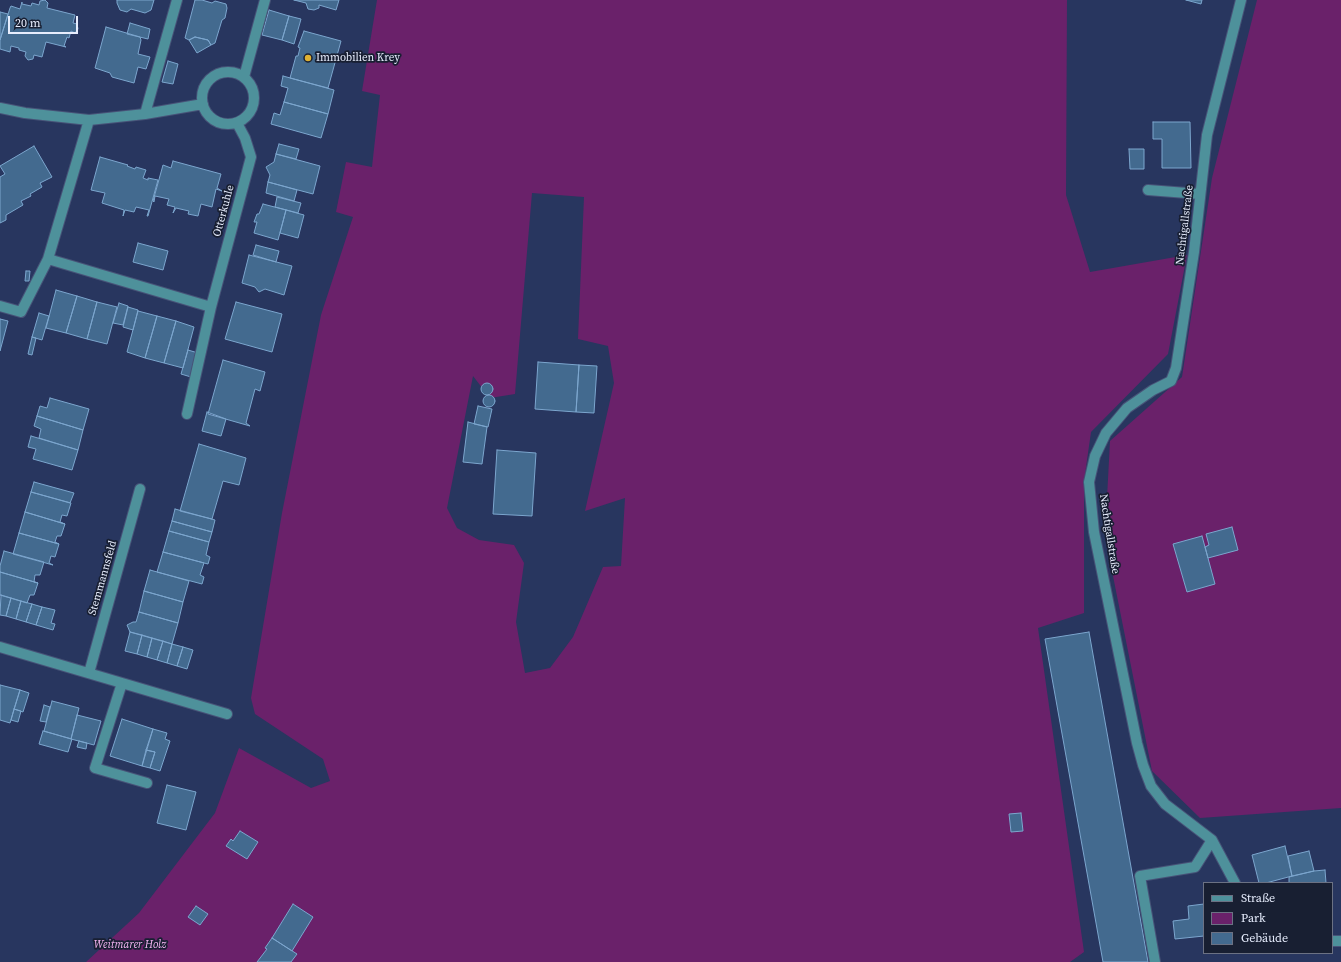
<!DOCTYPE html>
<html>
<head>
<meta charset="utf-8">
<style>
  body { margin:0 }
  #map { position:relative; width:1341px; height:962px; overflow:hidden; background:#28365f; font-family:"Source Serif 4",serif }
  canvas { display:block }
  .legend { position:absolute; left:1203px; top:882px; width:130px; height:72px; box-sizing:border-box; background:#181f32; border:1px solid #6b7183; margin:0; padding:5px 7px; list-style:none; font-size:12px; color:#e7edfd }
  .legend li { display:flex; align-items:center; gap:8px; height:20px }
  .legend b { width:20px; border:1px solid #6b7183 }
  .scale { position:absolute; left:8px; top:16px; width:70px; height:18px; box-sizing:border-box; border:2px solid #e7edfd; border-top:0; padding-left:5px; font-size:12px; line-height:14px; white-space:nowrap; color:#e7edfd; -webkit-text-stroke:3px #181f32; paint-order:stroke }
</style>
</head>
<body>
<div id="map">
<canvas width="1341" height="962"></canvas>
<ul class="legend">
<li><b style="height:5px;background:#4e919b"></b>Straße</li>
<li><b style="height:11px;background:#6a216a"></b>Park</li>
<li><b style="height:11px;background:#436a8f"></b>Gebäude</li>
</ul>
<div class="scale">20 m</div>
</div>
<script>
const c = document.querySelector('canvas').getContext('2d');
c.lineJoin = 'round';
function paint(path, color) {
  c.fillStyle = color;
  c.fill(path, 'evenodd');
}
function shape(rows) {
  const path = new Path2D();
  for (const r of rows) {
    if (r.length === 3) {
      path.moveTo(r[0] + r[2], r[1]);
      path.arc(r[0], r[1], r[2], 0, 2 * Math.PI);
      continue;
    }
    path.moveTo(r[0], r[1]);
    for (let i = 2; i < r.length; i += 2) path.lineTo(r[i], r[i + 1]);
  }
  return path;
}
function trace(path, color, width, dash) {
  c.strokeStyle = color;
  c.lineWidth = width;
  c.lineCap = dash ? 'butt' : 'round';
  c.setLineDash(dash || []);
  c.stroke(path);
}
function drawText(font, color, halo, rows, align = 'center') {
  c.font = font + ' "Source Serif 4",serif';
  c.lineWidth = 3.5;
  c.setLineDash([]);
  c.textBaseline = 'middle';
  c.strokeStyle = halo;
  c.fillStyle = color;
  for (const [text, x, y, turn = 0] of rows) {
    c.save();
    c.translate(x, y);
    c.rotate((+turn || 0) * Math.PI / 180);
    c.textAlign = isNaN(turn) ? turn : align;
    if (halo) c.strokeText(text, 0, 0);
    c.fillText(text, 0, 0);
    c.restore();
  }
}
paint(shape([
  [377,0,1067,0,1066,195,1090,272,1187,255,1168,354,1091,432,1084,481,1084,613,1038,628,1084,952,1070,962,86,962,139,913,215,813,239,748,311,788,330,781,323,759,255,714,251,698,282,513,321,315,353,217,336,212,346,162,372,167,380,95,362,91],
  [532,193,584,197,578,339,608,346,614,383,585,511,625,498,621,566,603,567,573,637,550,668,525,673,516,622,524,563,514,545,479,540,457,528,447,508,473,376,490,398,515,394],
  [1257,0,1341,0,1341,808,1200,818,1152,771,1105,536,1110,441,1182,377,1212,178]
]), '#6a216a');
const building = shape([
  [45,0,48,3,47,8,75,15,73,23,77,24,78,29,75,33,71,31,69,38,67,37,64,46,66,47,46,42,42,57,34,55,33,59,28,60,25,56,26,52,19,50,19,48,11,46,10,52,0,49,0,40,10,8,11,6,20,9,22,2,22,4,31,6,32,3,39,5,40,1,45,0],
  [117,0,154,0,151,10,145,13,131,9,127,12,120,10,117,3,117,0],
  [195,0,202,0,212,3,215,1,226,4,227,8,225,18,222,20,215,43,211,45,208,40,195,37,189,40,185,38,195,0],
  [294,0,339,0,336,10,319,5,319,8,314,10,308,9,306,3,294,0],
  [1186,0,1202,0,1201,4,1186,0],
  [269,10,289,16,282,40,262,35,269,10],
  [0,12,8,14,0,40,0,12],
  [289,16,301,19,294,44,282,40,289,16],
  [130,23,150,29,148,39,127,34,130,23],
  [106,27,140,37,141,40,138,54,150,57,146,69,138,67,134,83,112,77,110,73,95,68,106,27],
  [304,31,341,41,328,88,290,78,296,56,298,56,300,48,298,47,304,31],
  [195,37,208,40,211,45,197,53,189,40,195,37],
  [168,61,178,64,173,84,162,82,168,61],
  [283,76,334,90,328,114,284,102,288,88,281,86,283,76],
  [284,102,328,114,321,138,271,124,274,113,280,115,284,102],
  [1153,122,1190,122,1191,168,1162,168,1162,139,1153,139,1153,122],
  [279,144,299,149,296,159,276,154,279,144],
  [34,146,52,177,40,183,42,187,30,194,31,196,21,201,23,205,6,215,6,220,0,223,0,177,5,174,0,166,34,146],
  [1129,149,1144,149,1144,169,1130,169,1129,149],
  [276,154,320,166,313,194,268,182,270,175,266,167,274,162,276,154],
  [100,157,128,165,127,166,135,169,136,167,146,170,143,178,148,180,148,178,158,180,148,216,147,216,149,210,136,207,134,212,125,210,123,216,124,210,102,203,105,193,91,190,100,157],
  [173,161,221,174,217,188,222,191,216,189,212,207,201,204,198,216,188,214,189,211,176,208,173,213,175,207,167,205,169,199,155,196,154,202,153,201,163,165,171,168,173,161],
  [268,182,297,190,294,201,266,193,268,182],
  [277,197,301,203,298,213,275,207,277,197],
  [263,204,286,210,278,240,254,233,257,222,254,222,257,214,259,214,263,204],
  [286,210,304,215,298,238,280,233,286,210],
  [138,243,168,251,163,270,133,262,138,243],
  [256,245,279,251,276,262,253,255,256,245],
  [249,255,292,266,284,295,265,289,259,292,255,287,242,283,249,255],
  [26,271,30,271,29,281,25,281,26,271],
  [56,290,77,296,66,333,46,328,56,290],
  [77,296,97,302,87,339,66,333,77,296],
  [97,302,117,307,107,344,87,339,97,302],
  [236,302,282,314,272,352,225,339,236,302],
  [119,303,128,306,123,325,113,323,119,303],
  [128,307,138,310,133,330,123,327,128,307],
  [138,311,157,316,145,358,127,352,138,311],
  [39,313,49,316,42,340,32,337,39,313],
  [157,316,176,321,164,363,145,358,157,316],
  [0,319,8,321,0,351,0,319],
  [176,321,194,327,183,368,164,363,176,321],
  [32,337,36,338,32,355,28,354,32,337],
  [188,350,198,353,191,377,181,374,188,350],
  [223,360,265,372,260,391,255,389,246,423,250,426,208,414,223,360],
  [538,362,579,365,576,412,535,409,538,362],
  [579,365,597,366,594,413,576,412,579,365],
  [487,389,6],
  [489,401,6],
  [50,398,89,409,83,430,37,416,40,406,47,408,50,398],
  [478,406,492,409,488,427,474,424,478,406],
  [207,412,226,419,221,436,202,431,207,412],
  [37,416,83,430,78,450,39,438,41,429,34,426,37,416],
  [468,422,487,427,482,464,463,462,468,422],
  [31,436,78,450,72,470,33,459,36,449,28,447,31,436],
  [199,444,246,458,239,485,223,481,212,519,180,511,199,444],
  [497,450,536,453,532,516,493,514,497,450],
  [34,482,74,493,70,503,31,492,34,482],
  [31,492,71,503,67,516,62,515,60,522,65,524,25,512,31,492],
  [175,509,215,520,212,532,172,521,175,509],
  [25,512,65,524,61,536,57,536,55,542,59,544,19,533,25,512],
  [172,521,212,532,209,542,169,531,172,521],
  [1232,527,1238,550,1208,558,1205,547,1209,545,1206,534,1232,527],
  [169,531,209,542,206,555,210,557,208,564,163,552,169,531],
  [19,533,59,544,55,557,51,556,49,563,53,565,13,554,19,533],
  [1202,536,1215,584,1187,592,1173,544,1202,536],
  [4,551,44,562,40,575,35,575,34,582,38,583,0,572,0,566,4,551],
  [163,552,204,563,200,575,204,577,202,584,157,572,163,552],
  [150,570,189,581,183,602,144,591,150,570],
  [0,572,38,583,34,595,30,595,27,603,0,595,0,572],
  [144,591,183,602,178,623,139,612,144,591],
  [1,595,11,598,6,616,0,615,1,595],
  [11,598,21,601,16,619,6,616,11,598],
  [21,601,32,604,26,622,16,619,21,601],
  [32,604,42,607,36,625,26,622,32,604],
  [42,607,55,610,51,623,55,624,53,630,36,625,42,607],
  [139,612,178,623,172,644,130,632,127,625,133,622,136,622,139,612],
  [130,632,142,635,137,654,125,651,130,632],
  [1089,632,1148,962,1103,962,1045,639,1089,632],
  [142,635,152,638,147,657,137,654,142,635],
  [152,638,163,641,157,660,147,657,152,638],
  [163,641,172,644,167,663,157,660,163,641],
  [172,644,183,647,177,666,167,663,172,644],
  [183,647,193,650,187,669,177,666,183,647],
  [0,685,20,690,10,723,0,720,0,685],
  [20,690,29,693,23,712,14,709,20,690],
  [52,701,79,708,71,739,44,731,52,701],
  [44,705,50,707,46,722,40,721,44,705],
  [14,709,21,711,18,722,11,720,14,709],
  [77,715,101,721,94,745,71,739,77,715],
  [122,719,153,729,142,766,110,756,122,719],
  [153,729,167,733,165,739,170,741,160,771,150,768,155,752,146,750,153,729],
  [43,731,72,739,68,752,39,744,43,731],
  [79,741,87,743,86,749,77,747,79,741],
  [146,750,155,752,150,768,142,766,146,750],
  [167,785,196,792,186,830,157,823,167,785],
  [1021,813,1023,831,1011,832,1009,814,1021,813],
  [240,831,258,842,247,859,226,846,231,839,233,841,240,831],
  [1285,846,1292,876,1266,883,1259,883,1252,855,1285,846],
  [1309,851,1314,871,1292,876,1288,856,1309,851],
  [1325,870,1326,883,1289,883,1289,877,1314,871,1325,870],
  [293,904,313,917,292,951,272,938,293,904],
  [1204,904,1204,936,1175,939,1173,921,1189,919,1188,906,1204,904],
  [196,906,208,914,200,925,188,917,196,906],
  [272,938,297,954,291,962,257,962,267,949,265,948,272,938]
]);
paint(building, '#436a8f');
trace(building, '#7ca6ce', 1);
const minor = shape([
  [228,98,26],
  [244,77,265,0],
  [0,108,25,113,89,120,145,114,203,104],
  [145,114,177,0],
  [1148,190,1200,194],
  [48,259,211,307,251,157,245,138,237,123],
  [0,306,21,312,48,259,89,120],
  [187,414,211,307],
  [0,647,227,714],
  [89,673,140,489],
  [122,683,95,768,147,783],
  [1235,883,1212,840,1165,804,1151,786,1143,765,1137,743,1094,532,1089,482,1095,456,1106,433,1127,408,1153,390,1171,381,1176,368,1194,252,1207,135,1241,0],
  [1332,941,1341,941],
  [1155,962,1140,876,1195,867,1212,840]
]);
trace(minor, '#475378', 12);
trace(minor, '#4e919b', 10);
for (const [x, y, r, color] of [
  [308,58,4,"#deb133"]
]) {
  const dot = new Path2D();
  dot.arc(x, y, r, 0, 2 * Math.PI);
  c.fillStyle = color;
  c.fill(dot);
  trace(dot, '#181f32', 1.5);
}
drawText('11px', '#e7edfd', '#181f32', [
  ["Immobilien Krey",316,58]
], 'left');
drawText('11px', '#e7edfd', '#181f32', [
  ["Otterkuhle",224,211,-75],
  ["Nachtigallstraße",1185,225,-83],
  ["Nachtigallstraße",1109,534,81],
  ["Stemmannsfeld",103,578,-74]
]);
drawText('italic 11px', '#f8b6f5', '#181f32', [
  ["Weitmarer Holz",130,945]
]);
</script>
</body>
</html>
